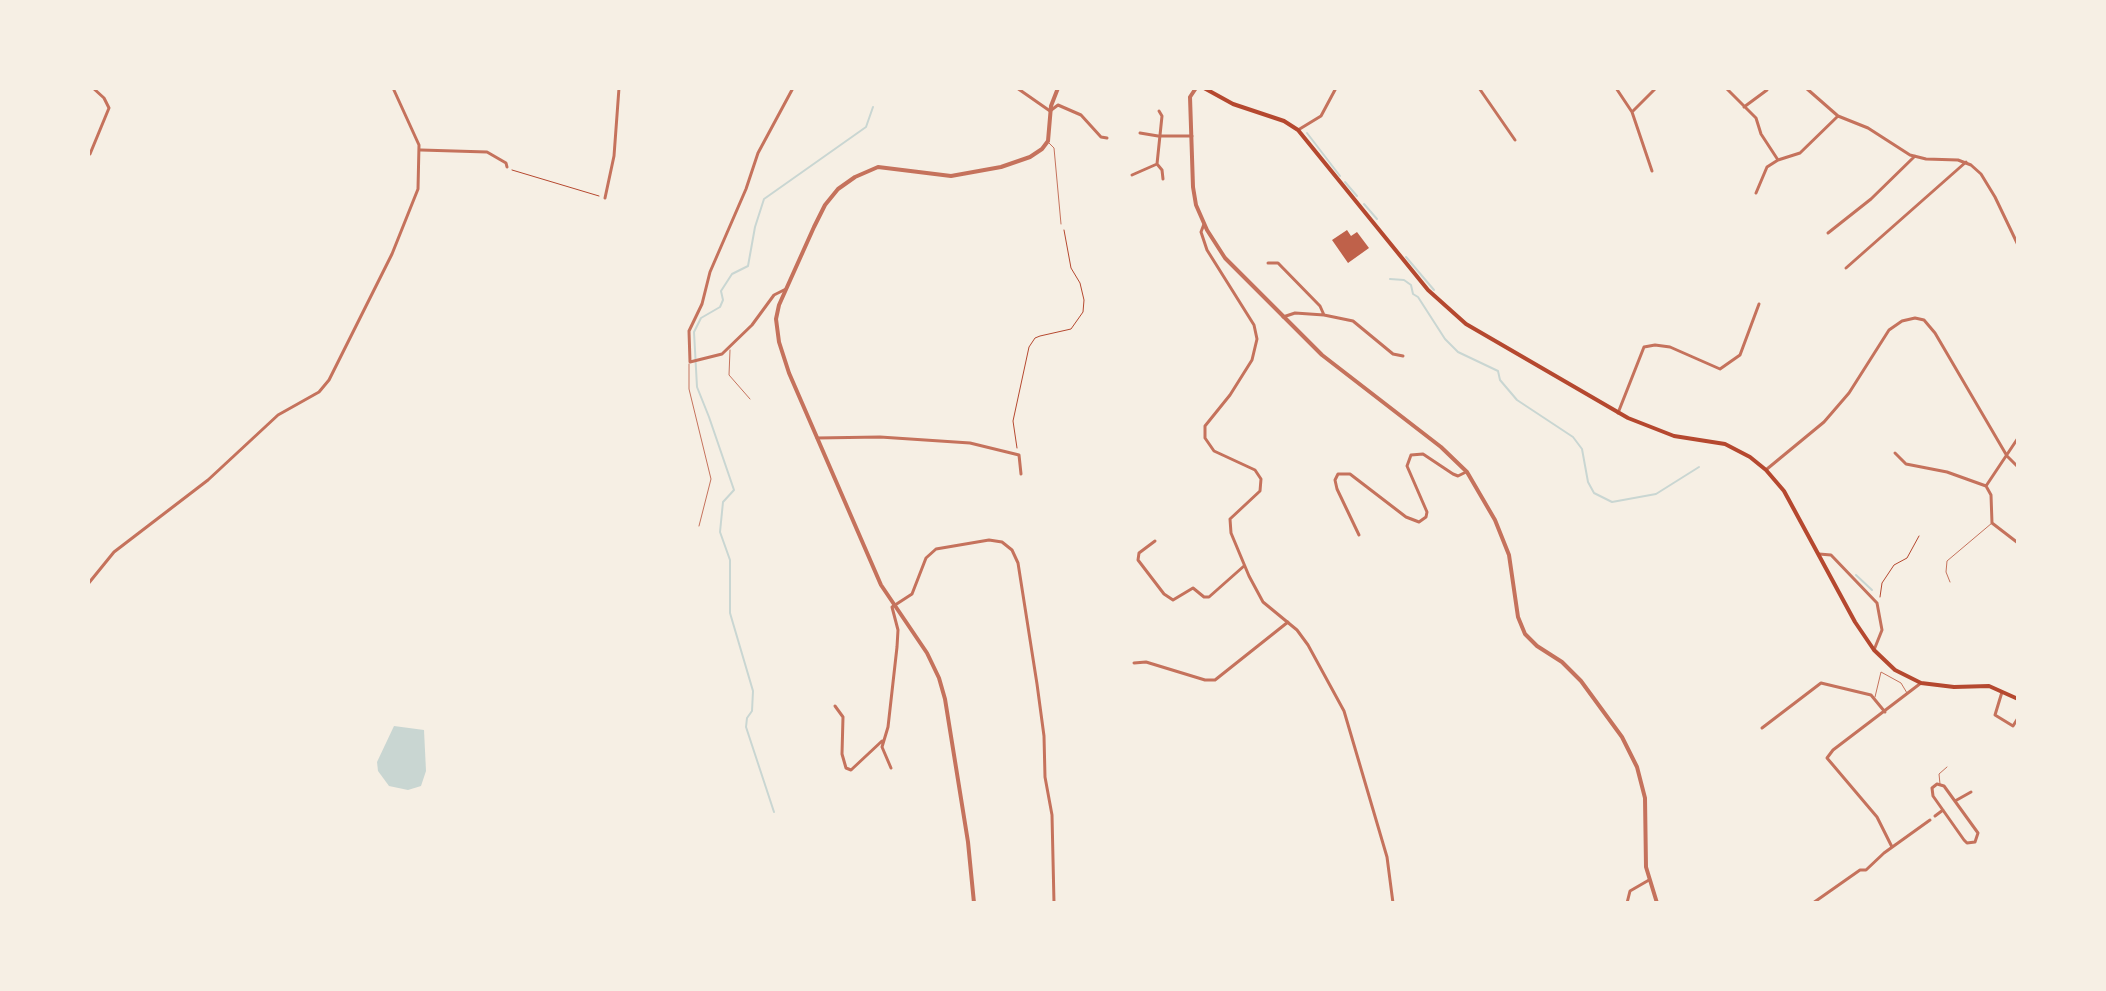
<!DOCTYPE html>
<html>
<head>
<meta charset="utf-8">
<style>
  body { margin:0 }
  #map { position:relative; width:2106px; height:991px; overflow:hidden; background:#f6efe4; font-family:"Nunito Sans",sans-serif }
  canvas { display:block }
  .frame { position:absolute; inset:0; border:90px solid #f6efe4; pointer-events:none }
</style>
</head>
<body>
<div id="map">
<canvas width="2106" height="991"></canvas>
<div class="frame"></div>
</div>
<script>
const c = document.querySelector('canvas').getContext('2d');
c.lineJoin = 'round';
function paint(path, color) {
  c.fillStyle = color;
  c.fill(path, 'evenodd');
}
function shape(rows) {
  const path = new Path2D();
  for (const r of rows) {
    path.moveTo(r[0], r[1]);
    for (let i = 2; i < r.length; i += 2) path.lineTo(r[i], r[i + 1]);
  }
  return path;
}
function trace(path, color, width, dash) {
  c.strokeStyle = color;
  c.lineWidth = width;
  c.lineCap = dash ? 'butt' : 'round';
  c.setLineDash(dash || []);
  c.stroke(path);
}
paint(shape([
  [394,726,424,730,426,771,421,786,408,790,389,786,378,771,377,762]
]), '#c9d6d2');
trace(shape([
  [1307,133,1340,176],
  [1345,182,1357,196],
  [1364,204,1377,219],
  [1406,257,1434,290],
  [1390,279,1404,280,1411,285,1413,294,1418,297,1445,339,1458,352,1498,371,1500,380,1517,400,1573,437,1582,449,1588,482,1594,493,1612,502,1656,494,1699,467],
  [1856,575,1872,590],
  [774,812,746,727,747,718,752,711,753,691,730,613,730,560,720,532,723,502,734,490,709,417,697,387,694,332,701,318,720,307,723,300,721,291,732,274,748,266,755,227,764,199,866,127,873,107]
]), '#c9d6d2', 2);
paint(shape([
  [1347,230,1351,236,1357,232,1369,248,1348,263,1332,240]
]), '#bf614a');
trace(shape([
  [512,170,599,196],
  [1017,448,1013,421,1029,347,1035,338,1040,336,1071,329,1083,312,1084,300,1080,283,1071,268,1064,230],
  [1880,597,1882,583,1894,565,1907,558,1919,536]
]), '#b5482f', 1);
trace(shape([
  [1049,143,1054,148,1061,224],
  [730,350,729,375,750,399],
  [689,364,689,389,711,479,699,526],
  [1950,582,1946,572,1947,561,1992,523],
  [1875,697,1881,672,1901,683,1907,693],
  [1940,784,1939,774,1947,767]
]), '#c5725c', 1);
trace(shape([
  [1017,88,1050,111,1058,105,1081,115,1101,137,1107,138],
  [1479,88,1515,140],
  [1616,88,1632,112,1652,171],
  [1726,88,1756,118,1761,134,1778,160],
  [1806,88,1838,116],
  [1744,107,1767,90],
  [1632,112,1656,88],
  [1838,116,1868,128,1910,155,1926,159,1958,160,1971,165,1981,174,1995,197,2018,245],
  [1298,130,1321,116,1336,88],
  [1140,133,1158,136,1192,136],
  [421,150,487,152,506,163,507,167],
  [90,154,109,108,104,98,93,88],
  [1157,164,1162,170,1163,179],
  [1132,175,1157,164,1162,116,1159,111],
  [1756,193,1767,167,1778,160,1800,153,1838,116],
  [605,198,614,156,619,88],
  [1204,224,1201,232,1207,250,1254,325,1257,339,1252,360,1230,395,1205,426,1205,438,1214,451,1255,470,1261,479,1260,491,1230,519,1231,533,1249,576,1263,602,1297,630,1308,645,1344,711,1387,857,1393,903],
  [1828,233,1871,199,1915,156],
  [1268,263,1278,263,1320,306,1324,315,1295,313,1283,317],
  [1846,268,1966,162],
  [786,289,774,295,752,325,722,354,690,362,689,331,702,304,710,272,746,189,758,153,793,88],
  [1324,315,1353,321,1393,354,1403,356],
  [1618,413,1644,347,1655,345,1670,347,1720,369,1740,355,1759,304],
  [817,438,880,437,970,443,1019,455,1021,474],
  [1895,453,1906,464,1947,472,1986,486,2018,438],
  [1767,469,1824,422,1849,393,1889,330,1902,321,1915,318,1924,320,1935,333,2007,456,2018,467],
  [1986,486,1991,495,1992,523,2018,543],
  [1359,535,1337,489,1335,480,1338,474,1350,474,1406,517,1419,522,1426,517,1427,512,1407,466,1411,455,1423,454,1453,474,1458,476,1466,472],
  [1155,541,1139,553,1138,560,1164,594,1173,600,1193,588,1204,597,1209,597,1244,566],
  [1819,554,1831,555,1877,603,1882,630,1874,650],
  [88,584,114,552,208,480,278,415,319,392,329,380,392,254,418,189,419,145,393,88],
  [1134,663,1146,662,1205,680,1215,680,1288,622],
  [2002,692,1995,715,2013,726,2018,718],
  [835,706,843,717,842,754,846,768,851,770,882,741],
  [2018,726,2018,735],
  [1762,728,1821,683,1871,695,1885,712],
  [891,768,882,747,888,727,897,647,898,630,892,607,912,594,926,558,936,549,989,540,1002,542,1012,550,1018,563,1037,684,1044,736,1045,777,1052,815,1054,903],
  [1937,784,1944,786,1978,833,1975,842,1967,843,1964,840,1933,796,1932,788,1937,784],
  [1955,801,1971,792],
  [1935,816,1943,810],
  [1892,847,1877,817,1827,758,1833,750,1921,683],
  [1627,903,1630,891,1649,880],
  [1813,903,1860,870,1866,870,1884,853,1930,820]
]), '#c5725c', 3);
trace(shape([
  [1196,88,1190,97,1193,187,1196,205,1207,230,1225,258,1322,355,1441,447,1467,472,1495,520,1509,555,1518,617,1525,634,1537,646,1562,662,1581,681,1622,737,1637,767,1645,798,1646,867,1657,903],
  [974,903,968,842,945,699,939,678,927,653,881,585,789,373,779,342,776,319,779,305,814,227,825,205,838,189,855,177,878,167,951,176,1001,167,1030,157,1042,149,1048,141,1051,106,1058,88]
]), '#c5725c', 4);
trace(shape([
  [1204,88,1233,104,1284,121,1298,130,1428,290,1466,324,1628,418,1674,436,1725,444,1750,457,1766,470,1784,491,1855,622,1874,650,1895,670,1921,683,1954,687,1989,686,2018,699]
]), '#b5482f', 4);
</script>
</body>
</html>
